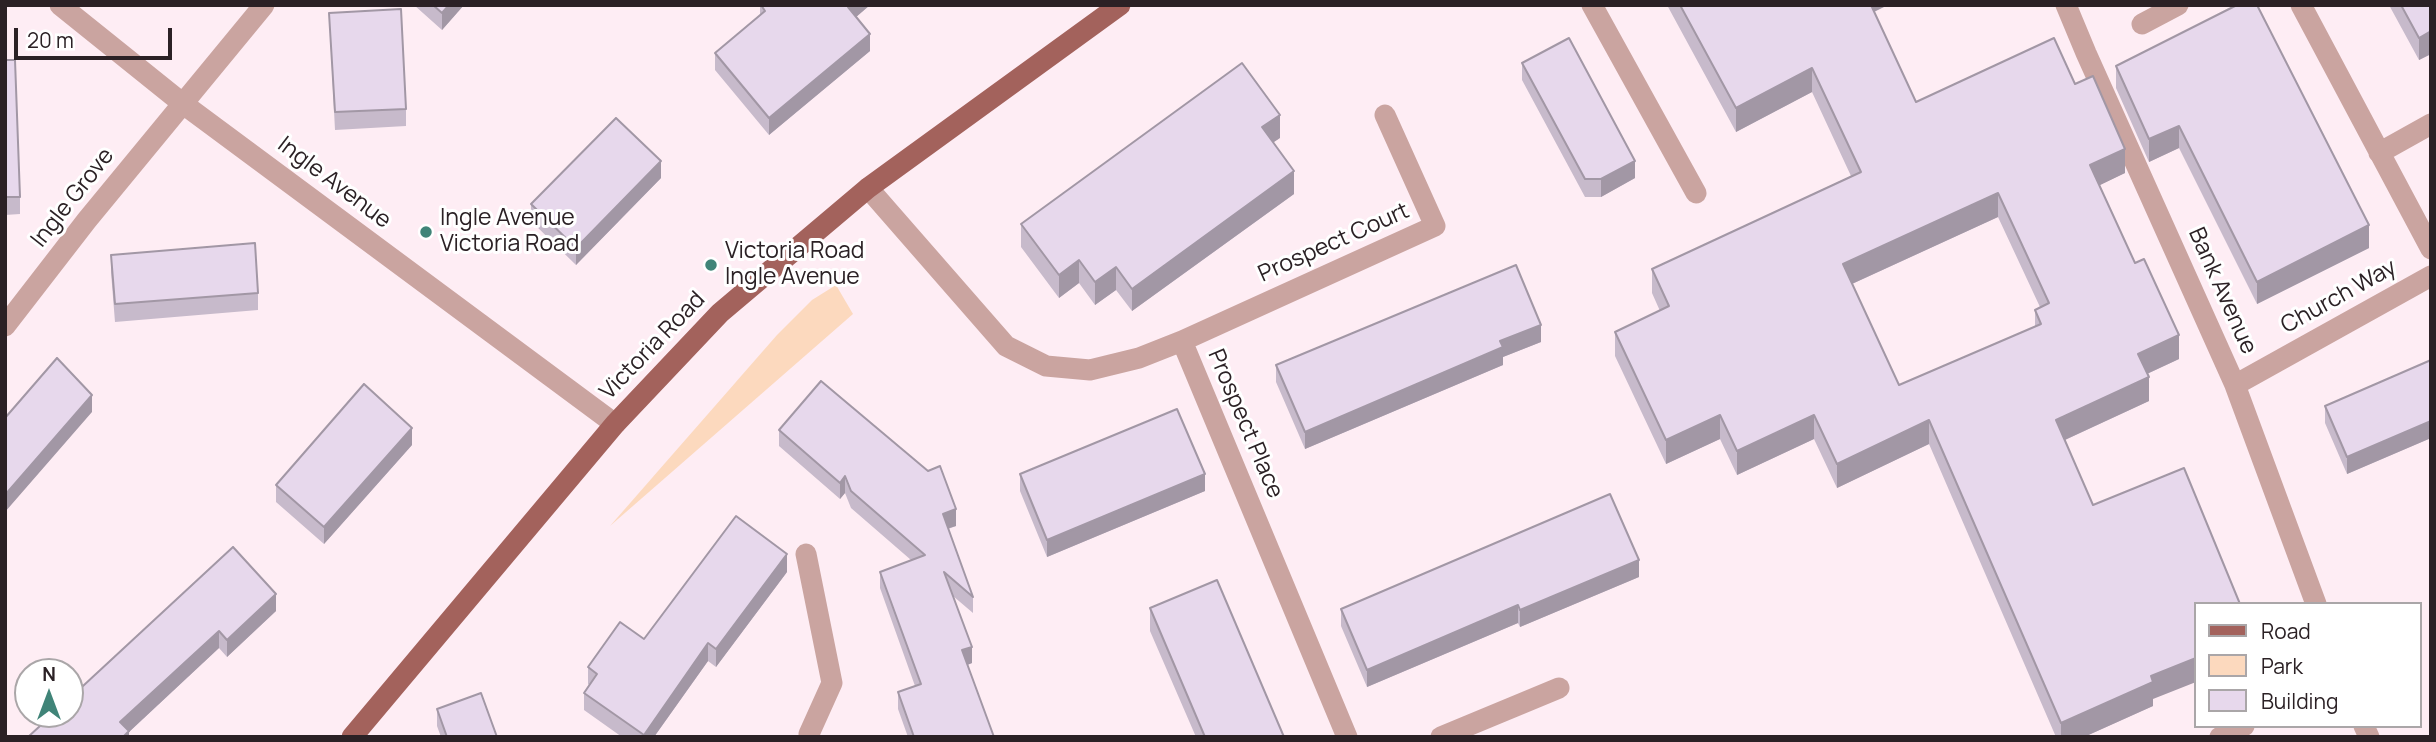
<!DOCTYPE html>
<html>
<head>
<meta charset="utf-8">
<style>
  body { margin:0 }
  #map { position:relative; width:2436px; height:742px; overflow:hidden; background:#feedf4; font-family:Manrope,sans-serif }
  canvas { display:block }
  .frame { position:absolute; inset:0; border:7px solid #2b2125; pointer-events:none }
  .legend { position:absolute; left:2194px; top:602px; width:228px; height:126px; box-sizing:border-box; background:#fff; border:2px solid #aaa6a8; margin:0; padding:9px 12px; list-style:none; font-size:21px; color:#2b2125 }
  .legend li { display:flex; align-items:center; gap:14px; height:35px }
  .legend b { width:35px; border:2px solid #aaa6a8 }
  .north { position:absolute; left:14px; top:658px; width:70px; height:70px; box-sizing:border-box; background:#fff; border:2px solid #aaa6a8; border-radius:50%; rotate:0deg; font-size:19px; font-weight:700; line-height:28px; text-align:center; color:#2b2125 }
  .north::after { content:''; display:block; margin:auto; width:24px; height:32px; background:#408478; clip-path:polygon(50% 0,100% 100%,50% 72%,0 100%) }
  .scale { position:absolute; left:14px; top:28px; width:158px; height:32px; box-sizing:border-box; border:4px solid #2b2125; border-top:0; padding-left:9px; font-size:21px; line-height:24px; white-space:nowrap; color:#2b2125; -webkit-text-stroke:5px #fff; paint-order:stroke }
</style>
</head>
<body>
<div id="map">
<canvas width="2436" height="742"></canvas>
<div class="frame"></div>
<ul class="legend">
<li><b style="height:9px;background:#a3625c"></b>Road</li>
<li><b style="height:19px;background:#fcd9be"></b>Park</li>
<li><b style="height:19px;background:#e7d8ec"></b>Building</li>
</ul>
<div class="north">N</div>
<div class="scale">20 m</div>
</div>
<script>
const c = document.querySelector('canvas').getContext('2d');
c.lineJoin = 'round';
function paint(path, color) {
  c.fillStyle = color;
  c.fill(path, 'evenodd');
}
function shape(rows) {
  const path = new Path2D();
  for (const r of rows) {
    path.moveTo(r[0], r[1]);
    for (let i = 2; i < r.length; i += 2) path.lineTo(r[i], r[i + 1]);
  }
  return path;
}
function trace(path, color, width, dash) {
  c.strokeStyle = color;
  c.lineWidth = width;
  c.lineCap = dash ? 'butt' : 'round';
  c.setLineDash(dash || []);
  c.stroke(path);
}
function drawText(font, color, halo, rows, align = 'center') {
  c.font = font + ' Manrope,sans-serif';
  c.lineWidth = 6;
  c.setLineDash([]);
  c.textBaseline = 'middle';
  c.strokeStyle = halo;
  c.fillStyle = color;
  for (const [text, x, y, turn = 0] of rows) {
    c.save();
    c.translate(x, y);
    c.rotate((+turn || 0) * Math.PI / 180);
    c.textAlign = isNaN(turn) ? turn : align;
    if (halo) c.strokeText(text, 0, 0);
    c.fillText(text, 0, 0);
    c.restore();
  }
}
paint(shape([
  [836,285,853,314,610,526,777,335,812,300]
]), '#fcd9be');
trace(shape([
  [60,5,182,103,615,424],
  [1592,5,1696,193],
  [2066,5,2086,53,2235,385,2316,604],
  [2301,5,2431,249],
  [2142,24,2178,5],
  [2379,153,2431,124],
  [868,188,1006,346,1046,366,1090,370,1139,358,1182,341,1435,226,1385,115],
  [5,326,87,220,264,5],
  [1182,341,1347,737],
  [2235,385,2431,276],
  [806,554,832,683,809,734,810,737],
  [2364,726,2369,737],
  [1441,737,1559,688],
  [2220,737,2244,726]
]), '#caa4a0', 21);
trace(shape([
  [352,737,615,424,720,313,868,188,1120,5]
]), '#a3625c', 21);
paint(shape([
  [414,5,464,5,442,30],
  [760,5,870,5,856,17,870,51,769,135,715,70,715,53,760,15],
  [1667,5,1888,5,1874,12,1916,102,2075,84,2125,173,2099,185,2179,359,2147,374,2149,401,2065,440,2153,699,2153,706,2084,737,2056,737,1929,444,1837,488,1814,439,1737,475,1720,439,1666,464,1615,356,1615,332,1660,311,1652,293,1652,269,1851,176,1812,92,1736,132],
  [1998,217,2040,307,2035,310,2035,327,1899,385,1852,284],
  [2389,5,2431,5,2431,54,2419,60],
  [329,13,406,109,406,126,335,130],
  [5,60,20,197,20,214,5,215],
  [1522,63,1635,178,1601,197,1585,197,1522,80],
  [2116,66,2369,248,2257,304,2179,148,2149,162,2116,88],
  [1280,138,1273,142,1294,194,1132,311,1116,290,1095,305,1079,283,1059,298,1021,247,1021,224],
  [661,178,576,265,531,221,531,204],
  [111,255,258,293,258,310,115,322,111,272],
  [1541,342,1503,357,1503,365,1305,449,1276,382,1276,365],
  [2431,360,2431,438,2347,474,2325,423,2325,406],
  [779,430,956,526,948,529,973,597,973,613,953,596,972,663,967,665,994,737,908,737,898,709,898,692,915,686,880,588,880,572,911,560,851,508,845,493,840,499,779,446],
  [412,445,324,544,276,502,276,485],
  [1020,474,1205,491,1047,557,1020,491],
  [233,547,276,611,227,657,219,648,129,732,129,737,28,737],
  [787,572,716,667,708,661,654,737,622,737,584,710,584,693,589,685,588,684,588,667],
  [1639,577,1520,627,1518,623,1367,687,1341,626,1341,609],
  [1150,608,1284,737,1196,737,1150,631],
  [437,709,497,737,441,737,437,726]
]), '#c7bacb');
paint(shape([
  [449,5,464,5,442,30,442,13],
  [849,5,870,5,848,24,848,7],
  [1865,5,1888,5,1865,16],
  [2431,31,2431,54,2419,60,2419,38],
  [870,34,870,51,769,135,769,118],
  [1812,68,1812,92,1736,132,1736,108],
  [1280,115,1280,138,1262,150,1262,127],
  [2179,126,2179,148,2149,162,2149,139],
  [2125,149,2125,173,2090,190,2090,165],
  [661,161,661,178,576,265,576,248],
  [1635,161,1635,178,1601,197,1601,179],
  [1294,171,1294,194,1132,311,1132,289],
  [1998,193,1998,217,1843,288,1843,264],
  [2369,225,2369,248,2257,304,2257,282],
  [1079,260,1079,283,1059,298,1059,275],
  [1116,267,1116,290,1095,305,1095,282],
  [1541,325,1541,342,1503,357,1503,365,1305,449,1305,432,1500,341],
  [2179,335,2179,359,2138,378,2138,354],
  [2149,377,2149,401,2056,444,2056,420],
  [92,395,92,412,5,512,5,495],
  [1720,415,1720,439,1666,464,1666,440],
  [1814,415,1814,439,1737,475,1737,451],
  [1929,420,1929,444,1837,488,1837,464],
  [2431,421,2431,438,2347,474,2347,457],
  [412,428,412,445,324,544,324,527],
  [1205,474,1205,491,1047,557,1047,540],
  [845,476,845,493,840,499,840,483],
  [956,509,956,526,943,530,943,514],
  [787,554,787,572,716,667,716,649],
  [1639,560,1639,577,1520,627,1520,610],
  [276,594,276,611,227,657,227,640],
  [1518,605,1518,623,1367,687,1367,670],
  [219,631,219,648,129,732,129,737,120,737,120,722],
  [708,643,708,661,654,737,644,737,644,735],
  [972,647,972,663,962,667,962,650],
  [2196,658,2196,682,2153,699,2153,706,2084,737,2061,737,2061,723,2151,676]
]), '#a297a5');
const building = shape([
  [433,5,449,5,442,13,433,5],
  [761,5,849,5,848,7,870,34,769,118,715,53,765,11,761,5],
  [1680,5,1871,5,1916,102,2054,38,2075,84,2093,76,2125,149,2090,165,2135,263,2144,259,2179,335,2138,354,2149,377,2056,420,2093,505,2184,468,2240,604,2196,604,2196,658,2151,676,2153,682,2061,723,1929,420,1837,464,1814,415,1737,451,1720,415,1666,440,1615,332,1669,306,1652,269,1861,172,1812,68,1736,108,1680,5],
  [1998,193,2049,303,2035,310,2041,324,1899,385,1843,264,1998,193],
  [2237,5,2257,5,2369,225,2257,282,2179,126,2149,139,2116,66,2237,5],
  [2401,5,2431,5,2431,31,2419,38,2401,5],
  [401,9,406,109,335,112,329,13,401,9],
  [1569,38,1635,161,1601,179,1585,179,1522,63,1569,38],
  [5,60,15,60,20,197,5,197,5,60],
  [1242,63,1280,115,1262,127,1294,171,1132,289,1116,267,1095,282,1079,260,1059,275,1021,224,1242,63],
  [616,118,661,161,576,248,531,204,616,118],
  [255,243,258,293,115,304,111,255,255,243],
  [1516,265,1541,325,1500,341,1503,347,1305,432,1276,365,1516,265],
  [57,358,92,395,5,495,5,418,57,358],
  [2431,360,2431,421,2347,457,2325,406,2431,360],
  [821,381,928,471,940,466,956,509,943,514,973,597,944,572,972,647,962,650,994,737,914,737,898,692,921,684,880,572,925,555,851,491,845,476,840,483,779,430,821,381],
  [364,384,412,428,324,527,276,485,364,384],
  [1177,409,1205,474,1047,540,1020,474,1177,409],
  [1610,494,1639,560,1520,610,1518,605,1367,670,1341,609,1610,494],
  [736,516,787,554,716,649,708,643,644,735,584,693,597,674,588,667,620,622,644,639,736,516],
  [233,547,276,594,227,640,219,631,169,677,120,722,129,731,123,737,28,737,53,714,70,714,70,698,233,547],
  [1217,580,1284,737,1205,737,1150,608,1217,580],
  [481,693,497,737,447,737,437,709,481,693]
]);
paint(building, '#e7d8ec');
trace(building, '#a297a5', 2);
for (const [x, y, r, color] of [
  [426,232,7,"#408478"],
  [711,265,7,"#408478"]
]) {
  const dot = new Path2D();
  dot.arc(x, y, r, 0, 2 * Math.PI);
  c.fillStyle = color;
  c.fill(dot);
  trace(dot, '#fff', 2.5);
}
drawText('23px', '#2b2125', '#fff', [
  ["Ingle Avenue",334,183,37],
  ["Ingle Grove",73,198,-52],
  ["Prospect Court",1334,243,-24],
  ["Bank Avenue",2222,291,66],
  ["Church Way",2339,297,-29],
  ["Victoria Road",653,346,-46],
  ["Prospect Place",1245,424,67]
]);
drawText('23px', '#2b2125', '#fff', [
  ["Ingle Avenue",440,219],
  ["Victoria Road",440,245],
  ["Victoria Road",725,252],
  ["Ingle Avenue",725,278]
], 'left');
</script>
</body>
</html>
